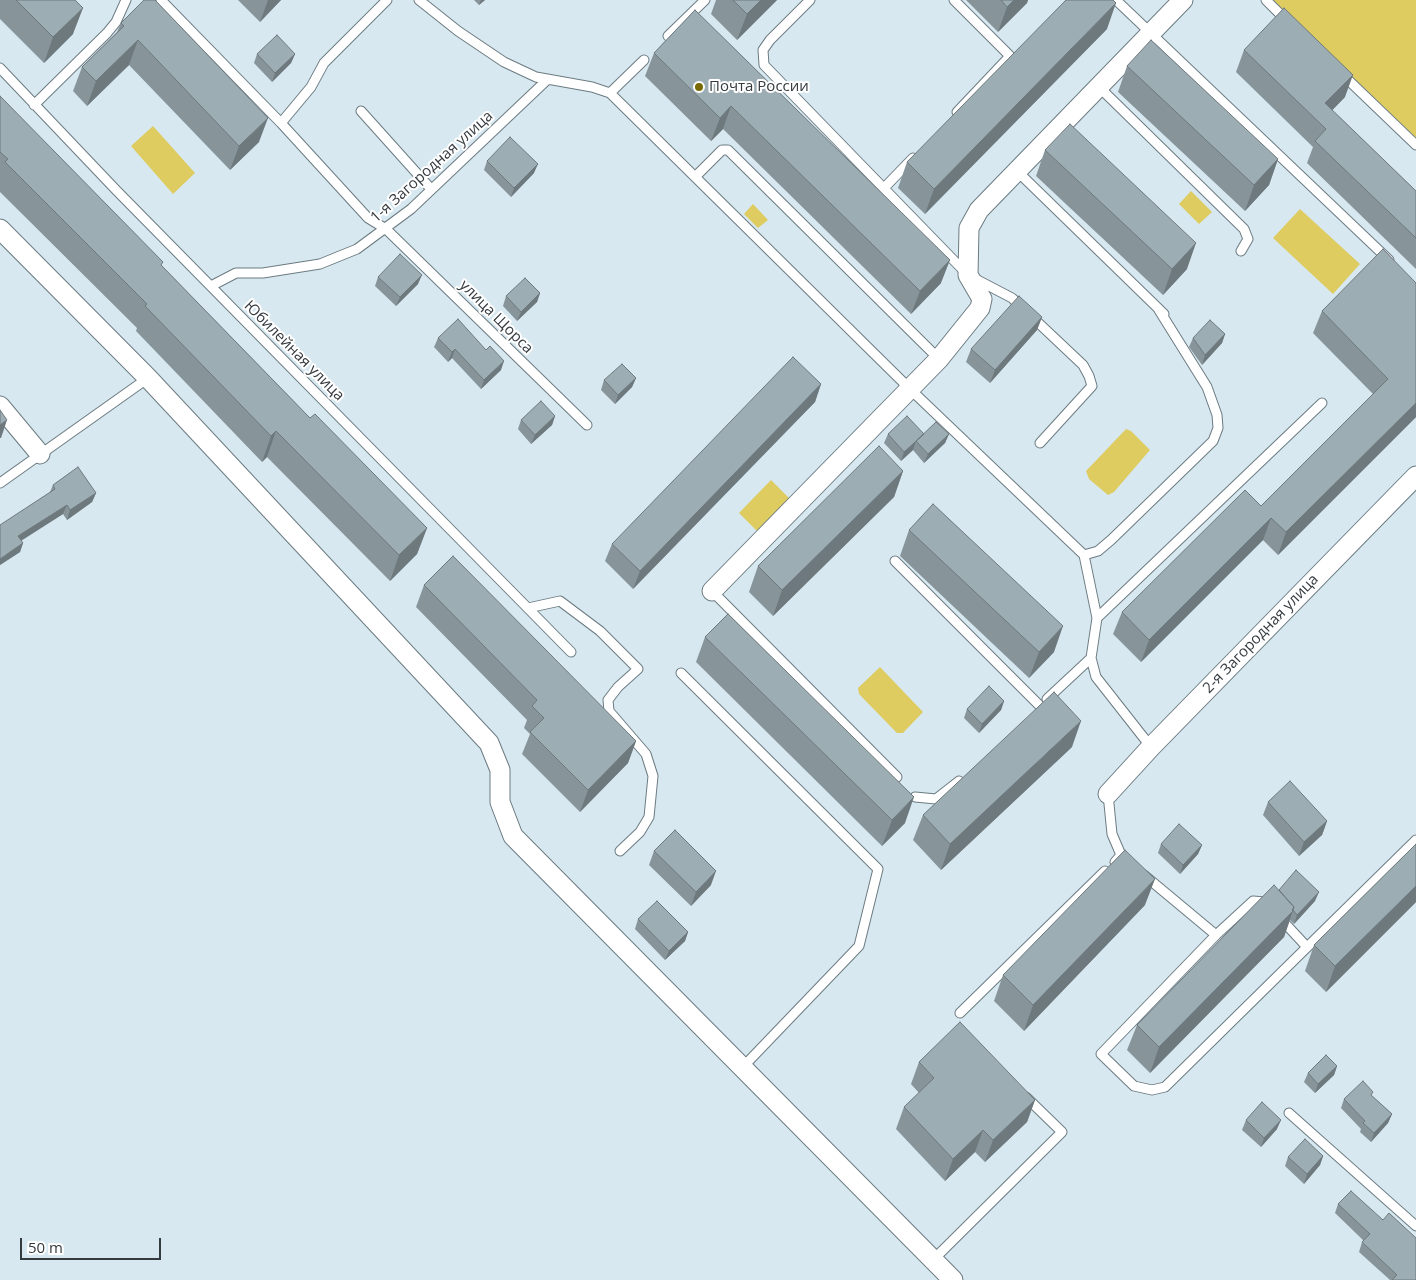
<!DOCTYPE html>
<html>
<head>
<meta charset="utf-8">
<style>
  body { margin:0 }
  #map { position:relative; width:1416px; height:1280px; overflow:hidden; background:#d7e8f0; font-family:"Open Sans",sans-serif }
  canvas { display:block }
  .scale { position:absolute; left:20px; top:1238px; width:141px; height:22px; box-sizing:border-box; border:2px solid #343a3e; border-top:0; padding-left:6px; font-size:15px; line-height:18px; white-space:nowrap; color:#343a3e; -webkit-text-stroke:4px #fff; paint-order:stroke }
</style>
</head>
<body>
<div id="map">
<canvas width="1416" height="1280"></canvas>
<div class="scale">50 m</div>
</div>
<script>
const c = document.querySelector('canvas').getContext('2d');
c.lineJoin = 'round';
function paint(path, color) {
  c.fillStyle = color;
  c.fill(path, 'evenodd');
}
function shape(rows) {
  const path = new Path2D();
  for (const r of rows) {
    path.moveTo(r[0], r[1]);
    for (let i = 2; i < r.length; i += 2) path.lineTo(r[i], r[i + 1]);
  }
  return path;
}
function trace(path, color, width, dash) {
  c.strokeStyle = color;
  c.lineWidth = width;
  c.lineCap = dash ? 'butt' : 'round';
  c.setLineDash(dash || []);
  c.stroke(path);
}
function drawText(font, color, halo, rows, align = 'center') {
  c.font = font + ' "Open Sans",sans-serif';
  c.lineWidth = 4;
  c.setLineDash([]);
  c.textBaseline = 'middle';
  c.strokeStyle = halo;
  c.fillStyle = color;
  for (const [text, x, y, turn = 0] of rows) {
    c.save();
    c.translate(x, y);
    c.rotate((+turn || 0) * Math.PI / 180);
    c.textAlign = isNaN(turn) ? turn : align;
    if (halo) c.strokeText(text, 0, 0);
    c.fillText(text, 0, 0);
    c.restore();
  }
}
paint(shape([
  [1261,0,1416,0,1416,138,1284,11,1263,3],
  [153,126,195,173,173,194,131,146],
  [1191,191,1212,212,1199,224,1179,204],
  [753,204,768,220,758,228,744,214],
  [1300,209,1360,264,1333,294,1273,238],
  [1126,429,1131,431,1150,450,1114,492,1108,495,1089,479,1086,471],
  [771,480,790,499,757,531,739,513],
  [880,667,923,712,903,733,897,733,894,730,859,694,858,688]
]), '#decc61');
const service = shape([
  [161,0,281,123,311,87,324,63,387,0],
  [419,0,458,31,504,62,536,77,592,87,610,93,911,390,1084,555,1097,618,1091,658,1096,677,1151,747],
  [810,0,770,40,763,50,764,65,968,275,1012,298,1083,365,1089,376,1092,386,1040,443],
  [954,0,1010,56,957,112],
  [1116,0,1389,260],
  [1266,0,1287,21],
  [668,36,705,0],
  [0,68,117,191,571,652],
  [1343,75,1416,145],
  [1099,87,1244,229,1248,239,1241,251],
  [610,93,644,60],
  [34,105,107,33,116,22,126,0],
  [361,111,431,189],
  [281,123,368,218,386,229,587,425],
  [1017,171,1164,314],
  [695,177,722,150,728,150,939,359],
  [884,188,913,158],
  [211,286,236,273,263,273,320,264,357,249,411,209,548,79],
  [0,483,148,378],
  [1084,555,1098,551,1111,540,1213,441,1218,428,1217,415,1207,387,1159,310],
  [895,561,1040,706],
  [712,591,897,777],
  [528,608,560,601,600,631,638,669,618,687,608,700,609,711,646,754,653,776,649,817,640,832,620,851],
  [1097,618,1322,403],
  [681,673,878,869,859,946,742,1068],
  [1047,699,1091,658],
  [1108,794,1112,834,1121,855,1115,862],
  [915,797,936,799,959,781],
  [1144,875,1216,935],
  [1268,905,1265,902,1253,901,1216,935,1101,1054,1134,1086,1152,1090,1165,1087,1416,840],
  [1280,918,1307,947],
  [960,1013,1105,871],
  [1289,1113,1416,1226],
  [933,1260,1062,1132,1026,1097]
]);
const minor = shape([
  [0,229,148,378,489,743,500,770,500,802,513,836,953,1280],
  [0,406,40,454],
  [712,591,939,359,980,308,982,299,968,275,969,228,979,210,1183,0],
  [1108,794,1151,747,1416,476]
]);
trace(service, '#6c7b82', 11);
trace(minor, '#6c7b82', 21);
trace(service, '#fff', 9);
trace(minor, '#fff', 19);
paint(shape([
  [0,0,75,0,73,34,44,63,0,19],
  [238,0,281,0,260,22],
  [474,0,485,0,479,5],
  [716,0,777,0,737,40,711,14],
  [966,0,1028,0,1027,3,998,32],
  [695,10,941,283,911,314,723,129,711,141,645,76,654,53],
  [121,23,259,142,230,170,129,65,87,106,73,91,82,67,117,32],
  [1107,29,925,214,898,188,907,162],
  [1244,50,1345,97,1332,110,1416,191,1416,269,1307,163,1313,147,1236,72],
  [257,54,295,54,291,63,272,82,254,63],
  [1127,66,1278,159,1269,185,1245,211,1118,92],
  [0,96,162,266,310,418,427,528,417,554,390,581,267,457,262,462,136,331,137,328,0,192],
  [1045,150,1187,269,1163,295,1036,176],
  [487,161,534,173,511,197,484,170],
  [378,277,418,284,396,306,375,286],
  [1416,283,1416,417,1278,555,1263,540,1141,662,1113,634,1122,612,1261,506,1373,394,1313,333,1322,311],
  [540,293,537,302,517,321,503,306,506,296],
  [1042,317,1037,330,990,383,966,362,971,349],
  [1225,334,1222,343,1202,365,1189,347,1193,338],
  [438,338,501,370,481,389,452,358,448,362,434,347],
  [636,378,632,387,615,404,601,390,604,380],
  [821,384,815,402,633,589,605,561,612,544],
  [555,416,552,425,531,444,518,429,521,420],
  [888,434,949,434,945,443,924,463,913,450,901,461,884,443],
  [903,471,894,497,773,616,749,592,758,566],
  [53,485,96,493,92,502,67,520,63,514,21,541,23,543,20,552,0,565,50,492],
  [909,530,1054,652,1029,678,900,556],
  [424,585,636,741,628,763,580,812,522,754,530,734,524,728,527,720,416,607],
  [705,637,905,823,882,846,696,662],
  [1004,701,1001,710,979,733,964,718,967,709],
  [1072,747,941,870,913,840,923,815],
  [1268,802,1327,821,1322,835,1299,856,1263,815],
  [1161,844,1202,845,1198,854,1180,874,1158,853],
  [1416,844,1416,902,1326,992,1305,971,1314,945],
  [654,851,711,885,691,906,649,865],
  [1279,890,1315,901,1294,924,1290,920,1284,937,1150,1073,1127,1050,1137,1025],
  [1145,905,1024,1031,994,1001,1003,975],
  [638,919,688,932,685,941,665,960,635,929],
  [919,1062,1035,1100,1027,1122,985,1162,975,1152,945,1181,896,1129,904,1107,919,1093,911,1084],
  [1337,1066,1334,1075,1315,1093,1304,1082,1308,1073],
  [1372,1096,1392,1114,1388,1123,1371,1142,1360,1132,1361,1129,1341,1108,1344,1099],
  [1246,1120,1277,1129,1261,1147,1242,1130],
  [1323,1156,1320,1165,1304,1184,1285,1166,1288,1157],
  [1338,1204,1383,1220,1416,1280,1390,1280,1359,1252,1362,1242,1364,1241,1335,1213]
]), '#87959b');
paint(shape([
  [268,0,281,0,260,22],
  [481,0,485,0,479,5],
  [761,0,777,0,737,40,747,14],
  [1014,0,1028,0,1027,3,998,32,1007,7],
  [1116,3,1107,29,925,214,934,189],
  [83,8,73,34,44,63,53,37],
  [138,40,129,65,87,106,96,81],
  [295,54,291,63,272,82,275,73],
  [1353,75,1345,97,1320,123,1325,103],
  [731,106,723,129,711,141,720,118],
  [268,118,259,142,230,170,239,146],
  [1278,159,1269,185,1245,211,1254,185],
  [538,164,534,173,511,197,514,188],
  [1196,243,1187,269,1163,295,1172,269],
  [950,260,941,283,911,314,920,291],
  [422,275,418,284,396,306,400,297],
  [540,293,537,302,517,321,521,312],
  [1042,317,1037,330,990,383,995,370],
  [1225,334,1222,343,1202,365,1205,355],
  [455,349,452,358,448,362,452,352],
  [504,361,501,370,481,389,484,380],
  [636,378,632,387,615,404,618,395],
  [821,384,815,402,633,589,640,571],
  [1416,403,1416,417,1278,555,1286,532],
  [555,416,552,425,531,444,535,435],
  [7,420,1,438,0,438,0,425],
  [276,431,267,457,262,462,271,436],
  [924,434,916,441,913,450,901,461,904,452],
  [949,434,945,443,924,463,928,454],
  [903,471,894,497,773,616,782,590],
  [96,493,92,502,67,520,70,510],
  [67,505,63,514,14,545,18,536],
  [1271,518,1263,540,1141,662,1149,640],
  [427,528,417,554,390,581,399,555],
  [23,543,20,552,0,565,0,559],
  [1063,626,1054,652,1029,678,1039,652],
  [1004,701,1001,710,979,733,982,724],
  [1081,721,1072,747,941,870,950,844],
  [636,741,628,763,580,812,588,790],
  [914,797,905,823,882,846,892,820],
  [1327,821,1322,835,1299,856,1304,842],
  [1202,845,1198,854,1180,874,1183,865],
  [716,871,711,885,691,906,696,892],
  [1155,879,1145,905,1024,1031,1033,1005],
  [1416,886,1416,902,1326,992,1335,966],
  [1319,892,1315,901,1294,924,1297,915],
  [1294,907,1284,937,1150,1073,1159,1047],
  [688,932,685,941,665,960,669,951],
  [1337,1066,1334,1075,1315,1093,1318,1084],
  [1035,1100,1027,1122,985,1162,993,1140],
  [1392,1114,1388,1123,1371,1142,1374,1133],
  [1281,1120,1277,1129,1261,1147,1264,1138],
  [983,1130,975,1152,945,1181,953,1159],
  [1323,1156,1320,1165,1304,1184,1307,1174]
]), '#6e797e');
const building = shape([
  [16,0,75,0,83,8,53,37,16,0],
  [144,0,155,0,268,118,239,146,138,40,96,81,82,67,124,26,121,23,144,0],
  [733,0,761,0,747,14,733,0],
  [1001,0,1014,0,1007,7,1001,0],
  [1066,0,1113,0,1116,3,934,189,907,162,1066,0],
  [1284,8,1353,75,1325,103,1416,191,1416,238,1315,141,1326,129,1244,50,1284,8],
  [695,10,950,260,920,291,731,106,720,118,654,53,695,10],
  [277,35,295,54,275,73,257,54,277,35],
  [1151,40,1278,159,1254,185,1127,66,1151,40],
  [0,96,163,262,161,265,310,418,315,414,427,528,399,555,276,431,271,436,145,306,147,304,5,162,8,159,0,152,0,96],
  [1070,124,1196,243,1172,269,1045,150,1070,124],
  [510,137,538,164,514,188,487,161,510,137],
  [1383,249,1416,283,1416,403,1286,532,1271,518,1149,640,1122,612,1245,490,1261,506,1388,379,1322,311,1383,249],
  [400,254,422,275,400,297,378,277,400,254],
  [525,278,540,293,521,312,506,296,525,278],
  [1019,296,1042,317,995,370,971,349,1019,296],
  [458,319,486,350,490,346,504,361,484,380,455,349,452,352,438,338,458,319],
  [1210,320,1225,334,1205,355,1193,338,1210,320],
  [793,357,821,384,640,571,612,544,793,357],
  [622,364,636,378,618,395,604,380,622,364],
  [541,401,555,416,535,435,521,420,541,401],
  [0,410,7,420,0,425,0,410],
  [907,416,924,434,904,452,888,434,907,416],
  [936,422,949,434,928,454,916,441,936,422],
  [879,446,903,471,782,590,758,566,879,446],
  [78,467,96,493,70,510,67,505,18,536,23,543,0,559,0,525,55,489,53,485,78,467],
  [933,504,1063,626,1039,652,909,530,933,504],
  [453,556,636,741,588,790,530,732,544,718,532,706,537,700,424,585,453,556],
  [728,614,914,797,892,820,705,637,728,614],
  [989,686,1004,701,982,724,967,709,989,686],
  [1054,692,1081,721,950,844,923,815,1054,692],
  [1290,781,1327,821,1304,842,1268,802,1290,781],
  [1179,824,1202,845,1183,865,1161,844,1179,824],
  [675,830,716,871,696,892,654,851,675,830],
  [1416,844,1416,886,1335,966,1314,945,1416,844],
  [1125,850,1155,879,1033,1005,1003,975,1125,850],
  [1296,870,1319,892,1297,915,1293,910,1294,907,1279,890,1296,870],
  [1274,885,1294,907,1292,910,1293,911,1159,1047,1137,1025,1274,885],
  [657,901,688,932,669,951,638,919,657,901],
  [960,1022,1035,1100,993,1140,983,1130,953,1159,904,1107,934,1078,919,1062,960,1022],
  [1326,1055,1337,1066,1318,1084,1308,1073,1326,1055],
  [1363,1081,1373,1092,1371,1095,1392,1114,1374,1133,1363,1123,1365,1121,1344,1099,1363,1081],
  [1262,1102,1281,1120,1264,1138,1246,1120,1262,1102],
  [1305,1139,1323,1156,1307,1174,1288,1157,1305,1139],
  [1351,1191,1383,1220,1389,1213,1416,1238,1416,1280,1392,1280,1397,1275,1362,1242,1370,1234,1338,1204,1351,1191]
]);
paint(building, '#9dadb4');
trace(building, '#6e797e', 1);
for (const [x, y, r, color] of [
  [699,87,5,"#786900"]
]) {
  const dot = new Path2D();
  dot.arc(x, y, r, 0, 2 * Math.PI);
  c.fillStyle = color;
  c.fill(dot);
  trace(dot, '#fff', 2);
}
drawText('15px', '#343a3e', '#fff', [
  ["Почта России",709,87]
], 'left');
drawText('15px', '#343a3e', '#fff', [
  ["1-я Загородная улица",432,167,-42],
  ["улица Щорса",496,317,45],
  ["Юбилейная улица",294,351,45],
  ["2-я Загородная улица",1261,634,-46]
]);
</script>
</body>
</html>
